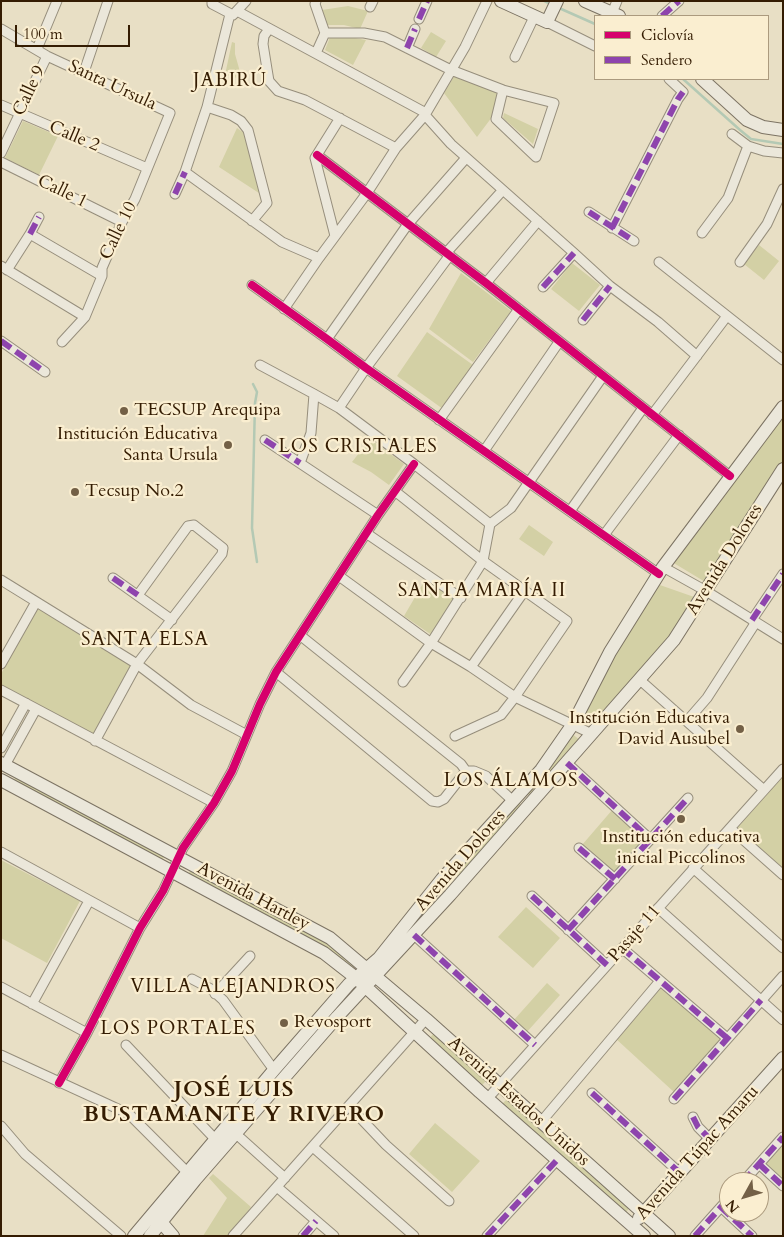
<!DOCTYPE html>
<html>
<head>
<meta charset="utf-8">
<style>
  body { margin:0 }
  #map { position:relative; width:784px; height:1237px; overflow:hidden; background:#e8dfc5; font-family:Cardo,serif }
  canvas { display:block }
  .frame { position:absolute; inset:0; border:2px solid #341c02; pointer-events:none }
  .legend { position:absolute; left:594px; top:15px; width:175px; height:65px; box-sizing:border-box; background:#faeed0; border:1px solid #ab9a7e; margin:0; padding:6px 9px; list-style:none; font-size:15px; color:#341c02 }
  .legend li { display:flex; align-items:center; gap:10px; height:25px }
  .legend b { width:25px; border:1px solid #ab9a7e }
  .north { position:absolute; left:719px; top:1172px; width:50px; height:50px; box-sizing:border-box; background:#faeed0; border:1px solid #ab9a7e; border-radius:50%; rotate:231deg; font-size:14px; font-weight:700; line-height:20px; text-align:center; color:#341c02 }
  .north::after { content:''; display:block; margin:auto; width:18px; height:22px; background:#736046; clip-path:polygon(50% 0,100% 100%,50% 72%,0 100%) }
  .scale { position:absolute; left:15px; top:25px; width:115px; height:22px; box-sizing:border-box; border:2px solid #341c02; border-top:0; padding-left:6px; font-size:15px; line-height:18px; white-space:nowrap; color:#341c02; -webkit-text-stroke:4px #faeed0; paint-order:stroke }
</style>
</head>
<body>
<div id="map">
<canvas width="784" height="1237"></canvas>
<div class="frame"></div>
<ul class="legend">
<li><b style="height:6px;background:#d6006c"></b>Ciclovía</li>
<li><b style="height:6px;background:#8e44ad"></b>Sendero</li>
</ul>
<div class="north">N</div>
<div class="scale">100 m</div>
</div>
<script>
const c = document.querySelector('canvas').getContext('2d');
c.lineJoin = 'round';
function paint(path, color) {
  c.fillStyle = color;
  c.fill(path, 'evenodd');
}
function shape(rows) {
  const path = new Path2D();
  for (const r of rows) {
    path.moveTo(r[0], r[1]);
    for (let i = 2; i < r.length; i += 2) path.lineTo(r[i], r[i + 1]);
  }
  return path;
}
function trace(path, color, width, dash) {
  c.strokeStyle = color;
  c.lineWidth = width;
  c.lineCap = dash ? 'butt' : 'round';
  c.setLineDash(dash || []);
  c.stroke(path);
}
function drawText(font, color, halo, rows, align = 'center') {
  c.font = font + ' Cardo,serif';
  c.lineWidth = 4.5;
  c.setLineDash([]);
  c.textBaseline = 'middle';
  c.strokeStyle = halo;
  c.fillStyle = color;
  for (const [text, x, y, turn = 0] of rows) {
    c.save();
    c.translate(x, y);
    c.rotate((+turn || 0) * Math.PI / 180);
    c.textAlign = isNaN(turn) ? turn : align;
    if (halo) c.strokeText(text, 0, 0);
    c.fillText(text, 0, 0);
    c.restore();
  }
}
paint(shape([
  [348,6,368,11,360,29,344,25,326,25,322,10],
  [431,32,446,41,436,57,421,48],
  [344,36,366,40,353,65,325,50,330,37],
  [232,42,235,43,235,54,242,79,225,75],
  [455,75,498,92,492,117,477,137,444,93],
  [504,113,538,129,533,144,503,118],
  [23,121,58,136,39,175,5,158],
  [237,128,244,133,262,195,219,167],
  [759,245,779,261,764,280,744,264],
  [572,263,600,285,579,311,551,289],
  [461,273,511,311,473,362,429,329],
  [427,332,473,365,443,409,397,376],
  [783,414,783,463,707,583,672,562],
  [370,439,404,464,389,485,371,472,352,462],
  [529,525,553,542,544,556,519,539],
  [428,575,461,599,436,638,404,616],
  [657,584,697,598,673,636,595,726,580,718,616,648],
  [37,607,133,666,95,736,1,685,1,674],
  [571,733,581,741,531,797,527,793],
  [783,775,783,871,737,829,737,825],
  [16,776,165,855,161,862,13,782],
  [518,802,523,806,459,878,453,872],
  [613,809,646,838,614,875,582,845],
  [1,860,80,901,47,963,1,938],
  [191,869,327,941,355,965,354,968,352,970,187,876],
  [526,907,560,938,533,968,498,937],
  [547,983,560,995,526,1033,513,1021],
  [661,985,721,1039,675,1093,615,1038],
  [434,1033,487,1080,481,1086,428,1040],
  [507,1099,630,1207,624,1215,501,1105],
  [435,1123,480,1161,452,1192,409,1154],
  [783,1145,783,1182,765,1165],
  [213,1174,251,1207,228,1236,203,1236,227,1198,209,1178]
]), '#d3d0a5');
trace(shape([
  [544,1,552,5],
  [559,8,595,24],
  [683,79,740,130,751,139,783,144],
  [253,384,257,392,255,403,252,528,257,562]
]), '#b4c9b4', 2.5);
const street = shape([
  [212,1,212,4,233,15,246,1],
  [316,1,315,4,325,33],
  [370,7,373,1],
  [237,11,426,113],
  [612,13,617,1],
  [662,16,679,1],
  [419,19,427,1],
  [547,22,595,46],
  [1,29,47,56,170,113,135,199,122,222,102,268,102,276,85,317,62,342],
  [269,29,264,36,263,44,267,69,269,81,278,91,305,100,396,148],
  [407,48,415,29],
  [37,49,57,1],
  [316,53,325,33,364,33,385,37,451,70,503,90,554,103,536,157,496,119,503,90],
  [515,57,534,17],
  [84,72,108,1],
  [1,105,147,168],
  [207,107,231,115,241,121,248,130,267,203,252,221],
  [425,115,451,144,574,253,610,286,658,322,697,356],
  [732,134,748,146,764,151,783,153],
  [1,153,47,56],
  [317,155,486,283,730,476],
  [1,162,122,222],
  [185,172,282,242,319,258],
  [175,194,185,172,207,107,230,14],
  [589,212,634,241],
  [612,228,678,99,683,92,669,79],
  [702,233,728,198,748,146],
  [30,234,39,217],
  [335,236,315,158,340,118],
  [446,253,502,191],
  [659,262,783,360],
  [740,262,767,224,783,189],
  [1,266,85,317],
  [7,270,30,234,102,276],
  [486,283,538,221],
  [252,285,327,339,366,368,659,574],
  [543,287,574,253],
  [284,309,319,258,367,193,396,148,425,115,465,47,487,1],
  [583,320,610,286],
  [327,339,408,224,466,158],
  [1,341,45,372],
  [260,365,314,394,339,408,414,464,490,524],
  [339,408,366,368,450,255],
  [652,415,727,316],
  [439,420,519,309],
  [265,440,378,515],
  [484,451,559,342],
  [300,463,311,433,314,394],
  [396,492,483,561,567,621,515,697,501,715,455,736],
  [570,511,643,408],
  [366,533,461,598],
  [604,535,679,435],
  [663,567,706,591,783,639],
  [339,576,431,643,471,667,515,697,592,734],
  [113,578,172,620],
  [1,580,137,664,191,705,247,735],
  [752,620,783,574],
  [1,664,36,602],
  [471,667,525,590],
  [276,672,432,801,438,802,444,799,466,771,461,764,301,636],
  [640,680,764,790],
  [403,682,431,643,483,561,490,524,511,508,603,376],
  [1,690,214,803],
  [687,721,707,698,756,622],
  [95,741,137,664,222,554,223,548,194,525,188,526,138,595],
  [1,748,26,703],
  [567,763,650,839],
  [5,765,36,709],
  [466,771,474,771,486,776,513,801],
  [730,828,783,875],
  [579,848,615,879],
  [1,852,140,928],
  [693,868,783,948],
  [532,896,607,965],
  [658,908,783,1020],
  [568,930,688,798],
  [414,935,535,1045],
  [622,948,727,1038],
  [192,979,211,989,223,1000,274,1070],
  [1,987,87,1033],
  [215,994,250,956],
  [32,1004,89,901],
  [126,1045,215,1139],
  [1,1055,129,1114,190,1175],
  [59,1083,87,1033,140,928,163,891,183,848,214,803,232,771,260,704,276,672,378,515,414,464],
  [592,1093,680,1173],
  [488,1098,783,769],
  [674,1099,783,976],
  [349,1106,386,1145,449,1201],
  [693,1117,698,1127,710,1139],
  [541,1122,660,981],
  [1,1126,25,1154,121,1236],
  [235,1133,285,1178],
  [313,1147,414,1236],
  [759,1164,783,1186],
  [743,1182,783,1137],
  [277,1187,334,1236],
  [721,1207,752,1236],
  [233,1236,426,1019],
  [303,1236,316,1221],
  [487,1236,557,1160],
  [695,1236,729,1198]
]);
const secondary = shape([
  [501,1,547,22,557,1],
  [585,1,619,16],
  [702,79,747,120,763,127,783,130],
  [1,763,330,938,426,1019,669,1236],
  [1,780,324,953,356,978,480,1092,644,1236],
  [639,1218,783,1058],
  [161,1222,173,1236],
  [134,1236,274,1070,349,984,379,958,442,879,541,770,573,724,610,652,663,567,783,407],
  [150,1236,195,1180,337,1017,450,895,674,640,783,469]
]);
trace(street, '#968e7c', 11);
trace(secondary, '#7c7363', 14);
trace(street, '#ebe7da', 9);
trace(secondary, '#ebe7da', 12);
trace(shape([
  [662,16,679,1],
  [419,19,427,1],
  [407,48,415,29],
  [175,194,185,172],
  [589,212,634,241],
  [612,228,678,99,683,92],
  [30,234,39,217],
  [543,287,574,253],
  [583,320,610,286],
  [1,341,45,372],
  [265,440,300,463],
  [113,578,138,595],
  [752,620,783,574],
  [567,763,650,839],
  [579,848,615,879],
  [532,896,607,965],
  [568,930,688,798],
  [414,935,535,1045],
  [622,948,727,1038],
  [592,1093,680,1173],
  [674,1099,761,1000],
  [693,1117,698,1127,710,1139],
  [759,1164,783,1186],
  [743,1182,783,1137],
  [721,1207,752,1236],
  [303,1236,316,1221],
  [487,1236,557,1160],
  [695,1236,729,1198]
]), '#8e44ad', 6, [12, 6]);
trace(shape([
  [317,155,486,283,730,476],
  [252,285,327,339,366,368,659,574],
  [59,1083,87,1033,140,928,163,891,183,848,214,803,232,771,260,704,276,672,378,515,414,464]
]), '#d6006c', 8);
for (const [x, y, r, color] of [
  [124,411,5,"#736046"],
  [228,445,5,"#736046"],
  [75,492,5,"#736046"],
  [740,729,5,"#736046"],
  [681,819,5,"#736046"],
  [284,1023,5,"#736046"]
]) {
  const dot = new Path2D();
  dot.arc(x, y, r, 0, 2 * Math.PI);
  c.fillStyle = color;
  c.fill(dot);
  trace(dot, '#faeed0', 2);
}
drawText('18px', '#341c02', '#faeed0', [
  ["Santa Ursula",112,86,25],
  ["Calle 9",30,91,-65],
  ["Calle 2",74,137,23],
  ["Calle 1",62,192,26],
  ["Calle 10",119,231,-64],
  ["Avenida Dolores",725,560,-58],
  ["Avenida Dolores",461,861,-49],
  ["Avenida Hartley",253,897,28],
  ["Pasaje 11",635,934,-49],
  ["Avenida Estados Unidos",518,1102,42],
  ["Avenida Túpac Amaru",698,1153,-48]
]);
drawText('18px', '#341c02', '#faeed0', [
  ["TECSUP Arequipa",134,411],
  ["Institución Educativa",218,435,"right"],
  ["Santa Ursula",218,456,"right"],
  ["Tecsup No.2",85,492],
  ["Institución Educativa",730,719,"right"],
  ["David Ausubel",730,740,"right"],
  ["Institución educativa",681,838,"center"],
  ["inicial Piccolinos",681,859,"center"],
  ["Revosport",294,1023]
], 'left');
c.letterSpacing = '1px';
drawText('19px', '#341c02', '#faeed0', [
  ["JABIRÚ",230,82],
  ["LOS CRISTALES",358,448],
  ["SANTA MARÍA II",482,592],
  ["SANTA ELSA",145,641],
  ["LOS ÁLAMOS",511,782],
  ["VILLA ALEJANDROS",233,988],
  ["LOS PORTALES",178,1030]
]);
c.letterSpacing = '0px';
c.letterSpacing = '1px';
drawText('bold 22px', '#341c02', '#faeed0', [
  ["JOSÉ LUIS",234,1091],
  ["BUSTAMANTE Y RIVERO",234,1116]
]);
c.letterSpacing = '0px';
</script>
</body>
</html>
